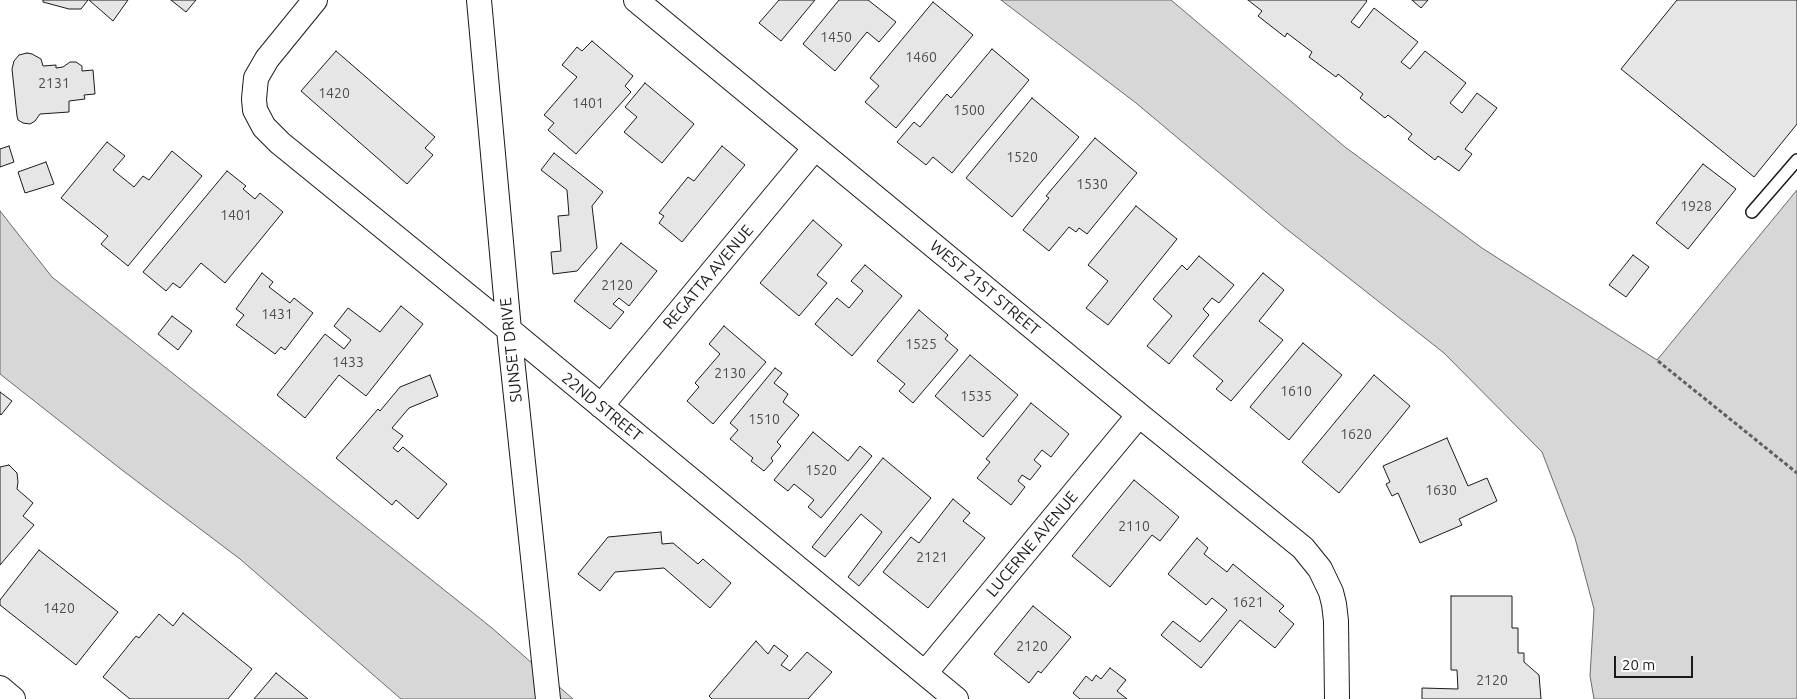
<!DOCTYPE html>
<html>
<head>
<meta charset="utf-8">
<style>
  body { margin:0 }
  #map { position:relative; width:1797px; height:699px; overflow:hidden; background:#fff; font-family:Ubuntu,sans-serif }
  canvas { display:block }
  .scale { position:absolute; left:1614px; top:656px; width:79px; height:22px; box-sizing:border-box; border:2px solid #1a1a1a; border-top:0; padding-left:6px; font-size:15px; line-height:18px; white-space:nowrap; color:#1a1a1a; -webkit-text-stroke:4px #fff; paint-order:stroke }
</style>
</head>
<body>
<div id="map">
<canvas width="1797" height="699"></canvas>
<div class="scale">20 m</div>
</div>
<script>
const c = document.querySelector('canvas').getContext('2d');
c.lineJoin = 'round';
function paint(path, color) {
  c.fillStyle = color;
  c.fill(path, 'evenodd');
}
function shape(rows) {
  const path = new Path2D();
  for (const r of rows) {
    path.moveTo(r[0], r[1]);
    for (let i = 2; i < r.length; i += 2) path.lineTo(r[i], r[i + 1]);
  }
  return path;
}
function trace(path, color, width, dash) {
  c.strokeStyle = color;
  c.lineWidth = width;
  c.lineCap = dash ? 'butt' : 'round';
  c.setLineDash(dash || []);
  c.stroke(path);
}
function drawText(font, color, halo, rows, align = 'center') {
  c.font = font + ' Ubuntu,sans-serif';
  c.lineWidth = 4;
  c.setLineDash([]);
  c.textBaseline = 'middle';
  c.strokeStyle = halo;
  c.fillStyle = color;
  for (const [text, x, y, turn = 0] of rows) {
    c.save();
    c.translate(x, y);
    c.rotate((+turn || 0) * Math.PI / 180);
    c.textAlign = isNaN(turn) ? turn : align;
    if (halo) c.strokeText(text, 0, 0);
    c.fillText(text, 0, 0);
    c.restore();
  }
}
const water = shape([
  [1001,0,1171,0,1345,147,1482,248,1657,360,1797,190,1797,699,1594,699,1590,676,1594,609,1575,538,1542,452,1444,353,1284,227,1136,103,1001,0],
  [0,211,52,277,492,628,573,699,401,699,240,559,122,470,0,374,0,211]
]);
paint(water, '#d7d7d7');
trace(water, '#6a6a6a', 1);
const building = shape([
  [43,0,88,0,81,9,69,9,43,2,43,0],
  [89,0,128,0,113,21,89,0],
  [171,0,196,0,186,12,171,0],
  [779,0,815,0,781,41,759,23,779,0],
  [839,0,868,0,896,22,879,42,867,32,835,71,803,44,839,0],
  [1248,0,1366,0,1367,1,1351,22,1359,28,1374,8,1418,42,1401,62,1410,69,1425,51,1466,83,1450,103,1462,113,1477,93,1497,108,1465,149,1472,154,1459,171,1438,156,1435,160,1408,139,1412,134,1388,115,1385,118,1360,98,1363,94,1338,74,1336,77,1309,57,1312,52,1287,33,1285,37,1258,16,1262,11,1248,0],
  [1412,0,1428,0,1421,8,1412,0],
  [1677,0,1797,0,1797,124,1754,177,1621,69,1677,0],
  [933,2,973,35,896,128,865,102,879,86,870,78,933,2],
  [592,41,633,76,625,86,631,92,576,154,548,130,554,123,544,115,577,77,562,65,577,47,582,51,592,41],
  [992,49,1029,80,952,173,933,157,926,165,897,142,914,122,920,127,947,94,951,98,992,49],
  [336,51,435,137,425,148,433,155,407,184,301,91,336,51],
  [27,53,32,54,41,59,43,66,56,65,56,68,63,67,70,62,76,62,82,66,82,71,93,70,95,94,84,95,85,99,69,101,69,112,40,114,35,121,30,124,23,123,18,120,17,116,12,69,14,61,19,55,27,53],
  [645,83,694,124,662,163,624,132,637,117,625,107,645,83],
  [1032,98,1079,137,1012,217,966,178,1032,98],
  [1095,138,1137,173,1087,234,1079,228,1076,232,1069,227,1049,251,1023,230,1049,198,1046,196,1095,138],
  [107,142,125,156,113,170,134,187,143,176,149,180,172,151,202,176,128,266,101,244,108,236,61,198,107,142],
  [9,146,14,162,0,167,0,149,9,146],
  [722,146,745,165,682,242,659,223,664,216,659,213,688,177,694,181,722,146],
  [554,153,603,192,592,206,597,248,577,271,553,274,551,252,561,251,558,216,569,215,567,190,541,170,554,153],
  [46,162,54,184,25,193,18,172,46,162],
  [1703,164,1736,189,1688,249,1656,223,1703,164],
  [227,171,246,186,243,189,255,199,260,193,283,212,225,283,201,263,180,288,173,283,166,291,143,272,227,171],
  [1136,206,1177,239,1108,325,1086,308,1108,281,1088,265,1136,206],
  [813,220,842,245,817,275,827,283,799,316,760,283,813,220],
  [621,243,657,271,629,306,619,298,613,304,624,312,610,329,574,301,621,243],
  [1633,255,1649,267,1626,297,1609,285,1633,255],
  [1199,256,1234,285,1219,303,1212,298,1203,309,1209,315,1169,364,1147,346,1172,316,1153,299,1182,265,1187,270,1199,256],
  [865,265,902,296,852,356,815,324,837,298,849,308,863,291,851,281,865,265],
  [262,273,273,282,269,287,290,303,294,298,313,313,285,350,281,347,275,354,236,325,244,315,236,309,262,273],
  [1263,273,1284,290,1259,321,1283,340,1231,401,1216,389,1223,381,1193,356,1263,273],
  [401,306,423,324,366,396,339,375,305,418,277,395,325,334,344,349,351,340,334,326,348,308,380,332,401,306],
  [919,310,948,335,945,339,958,350,913,403,899,391,905,384,877,361,919,310],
  [172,316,192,331,178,350,158,334,172,316],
  [724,326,766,362,713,424,687,401,699,387,695,383,720,354,709,344,724,326],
  [1303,343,1342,375,1289,440,1250,407,1303,343],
  [970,355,1018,395,983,437,935,396,970,355],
  [775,368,782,373,774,383,788,394,783,402,799,415,777,442,781,446,771,458,773,461,764,471,751,461,753,458,730,439,738,430,730,423,775,368],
  [430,375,438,396,409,408,392,428,403,436,393,448,398,452,403,447,447,484,418,519,396,500,392,505,336,458,378,409,380,411,400,387,430,375],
  [1374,375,1410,406,1339,493,1302,462,1374,375],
  [0,392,12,401,1,415,0,414,0,392],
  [1031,403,1069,434,1051,457,1042,450,1034,460,1041,466,1030,480,1022,475,1018,481,1025,487,1011,505,977,478,990,462,986,459,1031,403],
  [813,432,848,461,860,446,872,456,821,518,808,507,814,500,794,484,788,491,774,480,813,432],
  [1447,438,1468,486,1487,478,1497,501,1459,519,1462,525,1420,543,1398,493,1392,496,1386,484,1390,482,1383,466,1447,438],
  [883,458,931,498,859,586,848,577,882,532,861,514,825,557,812,547,883,458],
  [9,465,17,473,18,482,17,489,33,503,23,516,34,525,0,565,0,467,9,465],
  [1134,480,1179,517,1160,541,1152,535,1110,587,1072,556,1134,480],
  [953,499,970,513,963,521,985,538,928,608,883,572,911,537,919,543,953,499],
  [661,532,662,544,673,543,698,564,703,559,731,583,710,608,664,568,615,572,600,591,578,574,608,537,661,532],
  [1197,538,1208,548,1204,554,1227,572,1233,564,1284,606,1279,611,1294,624,1275,648,1240,620,1201,668,1161,635,1173,621,1200,642,1227,610,1212,598,1206,605,1168,574,1197,538],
  [39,550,118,612,76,665,0,605,0,600,39,550],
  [1451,596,1512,596,1512,628,1518,628,1518,653,1524,653,1524,662,1539,675,1541,699,1422,699,1422,688,1458,689,1457,670,1451,670,1451,596],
  [1033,606,1071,637,1041,673,1038,671,1029,683,994,654,1033,606],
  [183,613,252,669,228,699,130,699,103,677,136,636,139,638,159,614,173,626,183,613],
  [756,641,768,654,774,645,788,656,781,665,790,671,807,652,832,672,808,699,712,699,709,696,756,641],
  [1110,668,1126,680,1117,691,1127,699,1080,699,1073,693,1086,676,1092,681,1096,675,1101,679,1110,668],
  [276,673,308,699,254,699,276,673]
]);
paint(building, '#e6e6e6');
trace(building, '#1a1a1a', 1);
const lane = shape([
  [1752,212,1797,160]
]);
const street = shape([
  [315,0,267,59,256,78,254,99,255,110,264,127,280,143,484,309,956,699],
  [479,0,509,330,548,699],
  [636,0,1139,415,1303,548,1320,569,1331,592,1334,604,1336,621,1337,699],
  [601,406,815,148],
  [925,673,1139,415],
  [0,688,13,699]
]);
trace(lane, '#1a1a1a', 14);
trace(street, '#1a1a1a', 26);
trace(shape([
  [1658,361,1797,473]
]), '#5f5f5f', 3, [4, 2.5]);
trace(lane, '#fff', 11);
trace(street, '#fff', 24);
drawText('14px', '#4d4d4d', null, [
  ["1450",836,37],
  ["1460",921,57],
  ["2131",54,83],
  ["1420",334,93],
  ["1401",588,103],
  ["1500",969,110],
  ["1520",1022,157],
  ["1530",1092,184],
  ["1928",1696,206],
  ["1401",236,215],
  ["2120",617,285],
  ["1431",277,314],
  ["1525",921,344],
  ["1433",348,362],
  ["2130",730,373],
  ["1610",1296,391],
  ["1535",976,396],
  ["1510",764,419],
  ["1620",1356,434],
  ["1520",821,470],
  ["1630",1441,490],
  ["2110",1134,526],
  ["2121",932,557],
  ["1621",1248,602],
  ["1420",59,608],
  ["2120",1032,646],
  ["2120",1492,680]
]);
drawText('16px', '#1a1a1a', '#fff', [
  ["REGATTA AVENUE",708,277,-50],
  ["WEST 21ST STREET",985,288,40],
  ["SUNSET DRIVE",511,350,-96],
  ["22ND STREET",602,407,39],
  ["LUCERNE AVENUE",1032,544,-50]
]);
</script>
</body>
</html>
